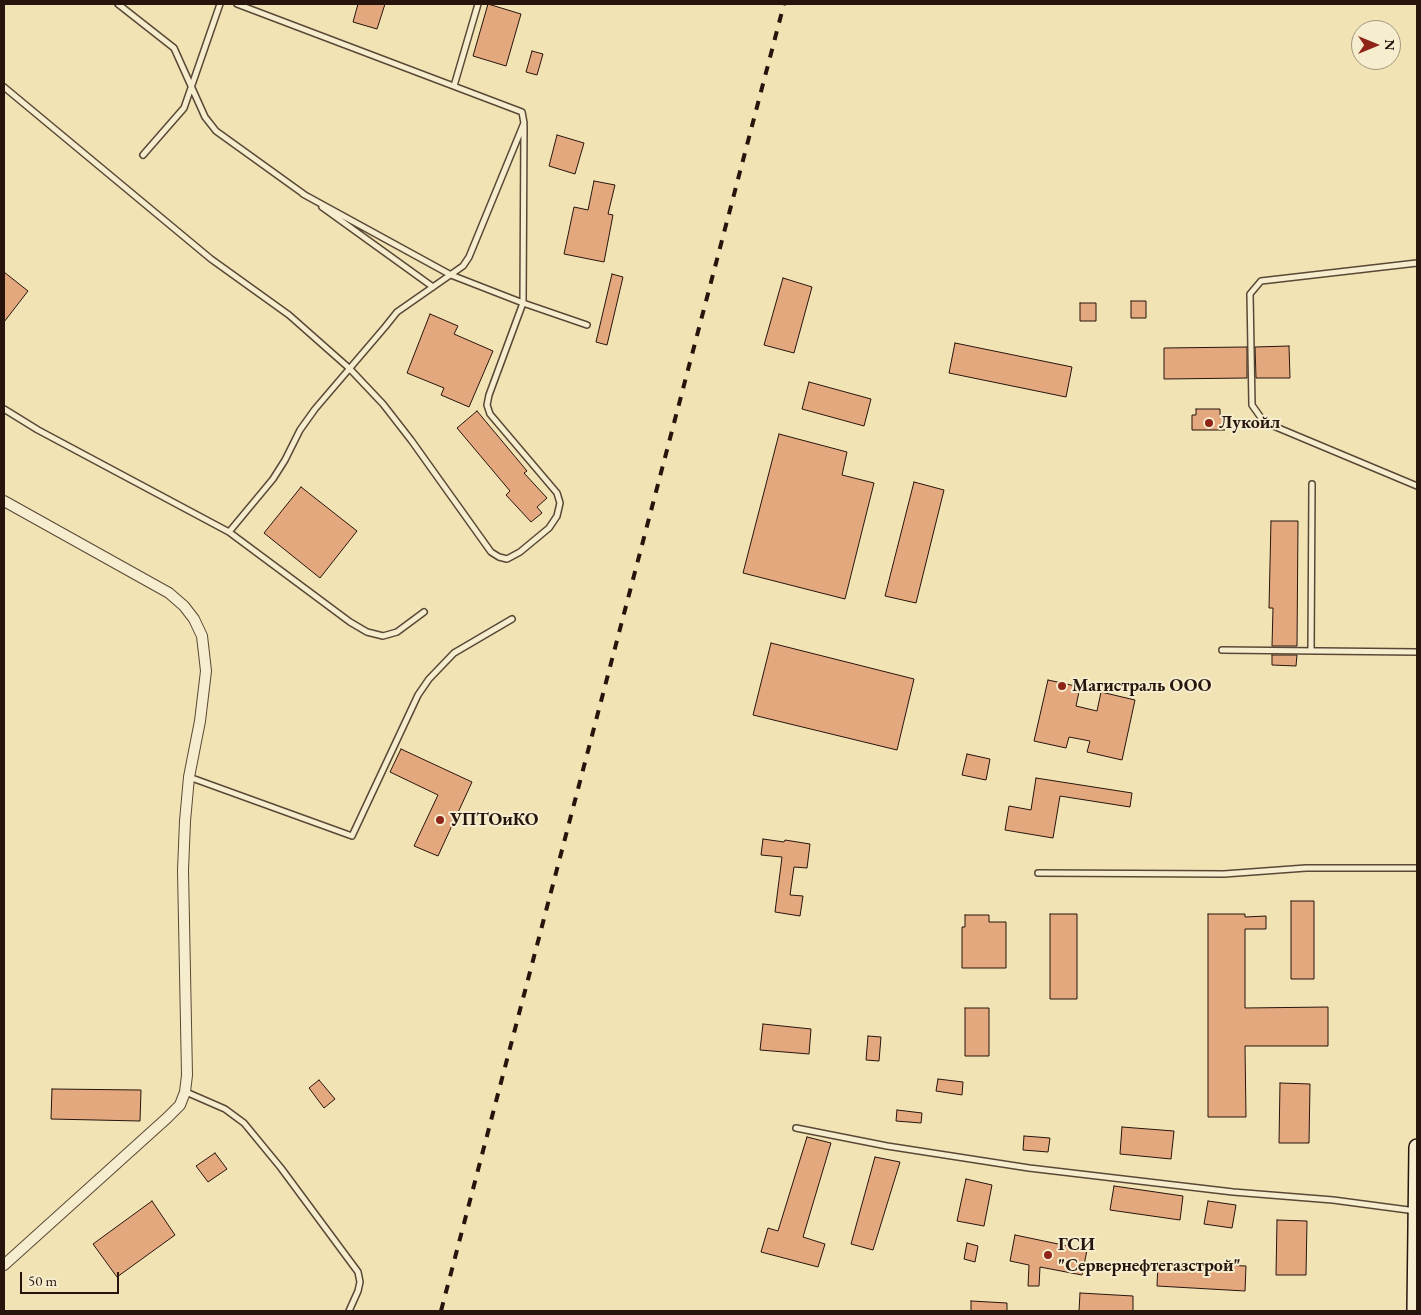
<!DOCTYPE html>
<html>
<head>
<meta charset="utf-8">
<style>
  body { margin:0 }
  #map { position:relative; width:1421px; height:1315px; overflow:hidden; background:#f1e3b3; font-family:"EB Garamond",serif }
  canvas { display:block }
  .frame { position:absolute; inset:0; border:5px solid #27140d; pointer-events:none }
  .north { position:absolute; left:1351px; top:20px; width:50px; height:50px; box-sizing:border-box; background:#f6edce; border:1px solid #a39681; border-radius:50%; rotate:90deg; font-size:14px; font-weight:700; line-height:20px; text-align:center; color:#27140d }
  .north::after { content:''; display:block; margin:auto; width:18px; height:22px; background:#8f2418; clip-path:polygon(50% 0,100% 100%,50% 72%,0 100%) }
  .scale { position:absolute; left:20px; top:1272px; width:99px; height:22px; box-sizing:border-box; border:2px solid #27140d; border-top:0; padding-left:6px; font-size:15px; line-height:18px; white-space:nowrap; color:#27140d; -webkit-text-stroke:4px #f6edce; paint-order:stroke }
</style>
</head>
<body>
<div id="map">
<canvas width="1421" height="1315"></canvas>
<div class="frame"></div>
<div class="north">N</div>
<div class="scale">50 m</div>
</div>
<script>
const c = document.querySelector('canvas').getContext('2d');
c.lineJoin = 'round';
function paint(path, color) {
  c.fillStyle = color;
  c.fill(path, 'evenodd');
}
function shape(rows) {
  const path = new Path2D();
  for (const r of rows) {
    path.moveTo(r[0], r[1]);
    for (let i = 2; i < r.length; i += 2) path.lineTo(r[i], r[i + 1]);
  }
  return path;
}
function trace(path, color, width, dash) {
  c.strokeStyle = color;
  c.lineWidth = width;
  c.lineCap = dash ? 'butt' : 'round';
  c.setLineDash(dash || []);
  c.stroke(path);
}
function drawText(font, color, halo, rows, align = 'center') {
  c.font = font + ' "EB Garamond",serif';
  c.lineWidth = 4;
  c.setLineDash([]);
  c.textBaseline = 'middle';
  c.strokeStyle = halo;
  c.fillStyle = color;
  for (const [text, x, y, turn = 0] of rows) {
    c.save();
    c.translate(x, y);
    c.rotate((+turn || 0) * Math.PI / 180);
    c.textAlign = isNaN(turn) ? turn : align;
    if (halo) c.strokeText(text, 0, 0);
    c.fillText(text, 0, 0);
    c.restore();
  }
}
const building = shape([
  [358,4,385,4,377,29,353,22,358,4],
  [488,4,521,14,506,66,473,56,488,4],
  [532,51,543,54,537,75,526,72,532,51],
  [557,135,584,143,575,174,549,166,557,135],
  [594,181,615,185,608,214,613,215,604,262,564,254,574,207,588,210,594,181],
  [4,272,28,291,4,322,4,272],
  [612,274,623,277,607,345,596,342,612,274],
  [783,278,812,287,794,353,764,345,783,278],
  [1131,301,1146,301,1146,318,1131,318,1131,301],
  [1080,303,1096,303,1096,321,1080,321,1080,303],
  [430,314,458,326,454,334,493,351,469,407,441,395,444,388,407,373,430,314],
  [955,343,1072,367,1066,397,949,373,955,343],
  [1289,346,1290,378,1256,378,1255,347,1289,346],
  [1247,347,1247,378,1164,379,1164,348,1247,347],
  [809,382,871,399,864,426,802,409,809,382],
  [1196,409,1220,409,1220,415,1225,415,1225,430,1192,430,1192,415,1196,415,1196,409],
  [477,411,527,471,524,473,547,498,537,507,542,513,531,522,506,495,510,491,457,428,477,411],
  [779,434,847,452,842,475,874,483,845,599,743,573,779,434],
  [914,482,944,490,916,603,885,596,914,482],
  [301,487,357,531,320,578,264,533,301,487],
  [1271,521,1298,521,1297,646,1272,646,1273,608,1269,608,1271,521],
  [771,643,914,679,897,750,753,715,771,643],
  [1272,655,1297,655,1296,666,1272,665,1272,655],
  [1048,680,1080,687,1076,706,1097,711,1101,692,1135,700,1122,760,1087,752,1090,741,1069,737,1066,748,1034,741,1048,680],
  [401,749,472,782,438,856,414,846,438,795,390,772,401,749],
  [967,754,990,759,986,780,962,775,967,754],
  [1036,778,1132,793,1130,807,1060,796,1053,838,1005,830,1009,806,1031,810,1036,778],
  [763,839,784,842,785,840,810,844,807,868,794,867,790,895,803,896,800,916,775,912,782,857,761,855,763,839],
  [1291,901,1314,901,1314,979,1291,979,1291,901],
  [1050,914,1077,914,1077,999,1050,999,1050,914],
  [1208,914,1245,914,1245,917,1266,916,1266,929,1245,929,1245,1008,1328,1007,1328,1046,1245,1046,1246,1117,1208,1117,1208,914],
  [965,915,989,915,989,922,1006,922,1006,968,962,968,962,927,965,927,965,915],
  [965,1008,989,1008,989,1056,965,1056,965,1008],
  [763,1024,811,1029,809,1054,760,1050,763,1024],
  [868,1036,881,1037,879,1061,866,1060,868,1036],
  [938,1079,963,1082,962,1095,936,1091,938,1079],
  [319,1080,335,1099,324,1108,309,1088,319,1080],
  [1280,1083,1310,1084,1309,1143,1279,1143,1280,1083],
  [52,1089,141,1090,140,1121,51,1119,52,1089],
  [897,1110,922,1113,921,1123,896,1121,897,1110],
  [1122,1127,1174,1131,1171,1159,1120,1154,1122,1127],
  [1024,1136,1050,1138,1048,1152,1023,1150,1024,1136],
  [807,1137,831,1143,803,1237,825,1244,818,1267,761,1252,768,1228,778,1231,807,1137],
  [215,1153,227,1169,208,1182,196,1166,215,1153],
  [875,1157,900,1162,873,1250,851,1244,875,1157],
  [966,1179,992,1185,984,1226,957,1221,966,1179],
  [1114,1186,1183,1196,1180,1220,1110,1210,1114,1186],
  [152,1201,175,1235,117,1277,93,1244,152,1201],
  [1208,1201,1236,1205,1232,1228,1204,1224,1208,1201],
  [1277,1220,1307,1221,1306,1275,1276,1275,1277,1220],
  [1015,1235,1087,1250,1082,1275,1040,1267,1039,1286,1028,1286,1029,1265,1010,1261,1015,1235],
  [967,1243,978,1246,975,1262,964,1259,967,1243],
  [1158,1262,1246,1266,1245,1291,1157,1286,1158,1262],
  [1080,1293,1133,1296,1133,1311,1079,1311,1080,1293],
  [971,1301,1007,1303,1007,1311,971,1311,971,1301]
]);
paint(building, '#e4a87f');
trace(building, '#27140d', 1);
const lane = shape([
  [118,4,174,48,205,117,216,131,305,195],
  [454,86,478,4],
  [4,87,211,259,289,315,349,368,383,404,411,440,491,552,499,557,507,559,520,552,549,528,557,516,560,503,557,493,490,414,487,405,489,395,523,303,451,275,303,194],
  [524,126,523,303,587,325],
  [143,155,184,108,220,4],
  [322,207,433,287],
  [1417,263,1261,281,1250,294,1252,405,1264,422,1417,486],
  [4,409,38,430,229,532,350,622,367,632,383,636,397,632,424,612],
  [229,532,273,479,285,460,300,430,315,409,385,327,397,312,463,266,469,257,524,123,522,112,237,4],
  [1222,650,1417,652],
  [1311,651,1312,484],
  [189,777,352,836,418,695,429,679,454,653,512,619],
  [1038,873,1224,874,1306,868,1417,868],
  [186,1092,225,1109,244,1123,281,1168,358,1272,360,1282,358,1291,349,1311],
  [796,1128,887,1146,1029,1168,1233,1192,1333,1200,1416,1211]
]);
const street = shape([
  [4,501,169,593,184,606,194,619,202,636,206,671,200,721,189,777,185,821,183,870,187,1075,185,1092,180,1105,167,1118,4,1265]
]);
const secondary = shape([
  [1415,1311,1417,1147]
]);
trace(lane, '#5a4836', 8);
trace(street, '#5a4836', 12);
trace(secondary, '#27140d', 18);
trace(lane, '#f6edce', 5);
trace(street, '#f6edce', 10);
trace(secondary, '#f6edce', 15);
trace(shape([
  [441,1311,784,4]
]), '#27140d', 4, [9, 9]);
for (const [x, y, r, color] of [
  [1209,423,5,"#8f2418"],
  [1062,686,5,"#8f2418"],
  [440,820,5,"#8f2418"],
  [1048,1255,5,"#8f2418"]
]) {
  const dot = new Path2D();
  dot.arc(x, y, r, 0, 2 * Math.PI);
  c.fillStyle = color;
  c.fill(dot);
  trace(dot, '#f6edce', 2);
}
drawText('bold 18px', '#27140d', '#f6edce', [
  ["Лукойл",1219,423],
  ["Магистраль ООО",1072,686],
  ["УПТОиКО",450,820],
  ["ГСИ",1058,1245],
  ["\"Сервернефтегазстрой\"",1058,1266]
], 'left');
</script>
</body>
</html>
